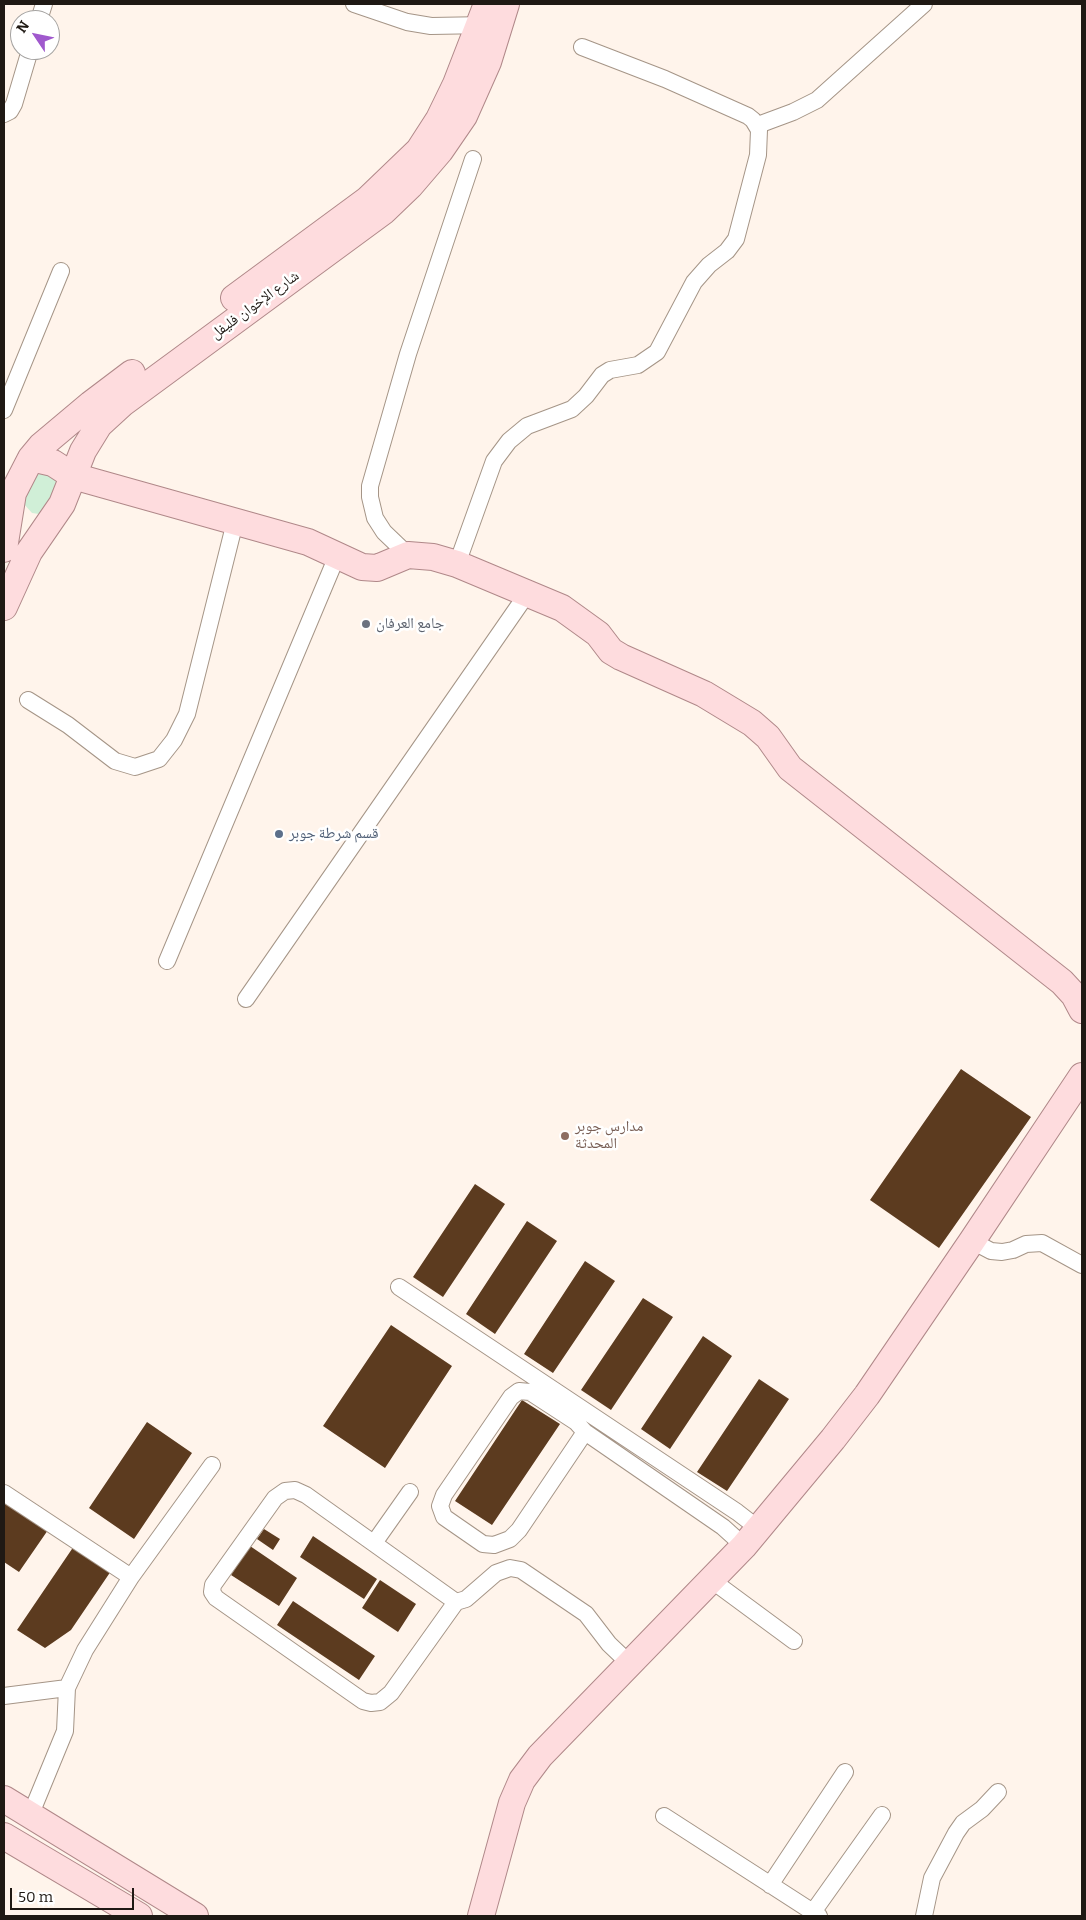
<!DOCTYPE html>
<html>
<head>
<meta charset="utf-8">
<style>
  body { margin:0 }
  #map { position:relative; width:1086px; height:1920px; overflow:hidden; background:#fff4eb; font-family:Bitter,serif }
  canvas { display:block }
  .frame { position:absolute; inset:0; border:5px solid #1f1914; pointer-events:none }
  .north { position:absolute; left:10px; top:10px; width:50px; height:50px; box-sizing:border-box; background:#fff; border:1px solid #a5a3a1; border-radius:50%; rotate:304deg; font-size:14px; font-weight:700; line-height:20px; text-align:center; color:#1f1914 }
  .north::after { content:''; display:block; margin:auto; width:18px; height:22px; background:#a059cd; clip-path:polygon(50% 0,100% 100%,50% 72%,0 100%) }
  .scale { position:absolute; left:10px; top:1888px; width:124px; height:22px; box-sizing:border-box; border:2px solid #1f1914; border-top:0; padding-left:6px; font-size:15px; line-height:18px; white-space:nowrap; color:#1f1914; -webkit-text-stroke:4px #fff; paint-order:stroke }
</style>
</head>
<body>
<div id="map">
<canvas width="1086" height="1920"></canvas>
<div class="frame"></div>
<div class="north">N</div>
<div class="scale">50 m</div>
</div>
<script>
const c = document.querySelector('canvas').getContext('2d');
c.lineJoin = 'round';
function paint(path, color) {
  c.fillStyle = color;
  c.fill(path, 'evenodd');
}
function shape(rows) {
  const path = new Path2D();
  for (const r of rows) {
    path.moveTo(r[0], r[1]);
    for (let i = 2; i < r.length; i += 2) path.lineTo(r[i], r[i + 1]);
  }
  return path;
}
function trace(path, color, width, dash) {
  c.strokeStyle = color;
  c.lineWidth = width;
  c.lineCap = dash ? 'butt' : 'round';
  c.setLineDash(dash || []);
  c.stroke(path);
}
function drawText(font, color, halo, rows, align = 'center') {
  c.font = font + ' Bitter,"Noto Naskh Arabic",serif';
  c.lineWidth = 5;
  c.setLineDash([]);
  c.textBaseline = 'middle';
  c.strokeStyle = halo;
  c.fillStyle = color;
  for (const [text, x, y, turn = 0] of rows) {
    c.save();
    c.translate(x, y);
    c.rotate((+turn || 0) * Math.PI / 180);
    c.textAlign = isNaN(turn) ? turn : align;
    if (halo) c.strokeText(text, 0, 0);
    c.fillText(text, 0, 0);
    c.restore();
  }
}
paint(shape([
  [41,474,48,475,59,482,46,515,32,513,23,503,22,490,35,475]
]), '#d0efd7');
paint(shape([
  [961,1069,1031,1117,939,1248,870,1200],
  [475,1184,505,1204,443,1297,413,1277],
  [527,1221,557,1241,495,1334,466,1314],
  [585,1261,615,1281,553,1373,524,1354],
  [643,1298,673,1317,611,1410,581,1390],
  [391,1325,452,1366,385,1468,323,1426],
  [703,1336,732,1356,670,1449,641,1429],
  [759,1379,789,1399,727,1491,697,1472],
  [522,1400,560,1424,492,1525,455,1501],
  [147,1422,192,1453,134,1539,89,1508],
  [4,1500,48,1530,19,1572,4,1562],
  [264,1529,280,1539,273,1550,257,1539],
  [313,1536,377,1579,364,1599,300,1557],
  [74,1546,111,1571,71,1630,45,1648,17,1630],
  [250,1546,297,1578,279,1606,231,1575],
  [380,1580,416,1604,398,1632,362,1608],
  [293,1601,375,1656,359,1680,277,1625]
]), '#5c3b1f');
const minor = shape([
  [354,4,407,22,431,26,487,25],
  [39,20,44,4],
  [4,114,10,111,14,104,30,50],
  [758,125,793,112,817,100,924,4],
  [4,410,61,271],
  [408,555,384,532,375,518,370,497,370,486,408,354,473,159],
  [457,564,494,461,509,441,527,426,572,409,586,396,602,375,610,370,638,365,657,352,694,282,709,265,727,251,736,239,758,155,759,130,753,120,748,116,665,79,582,47],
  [28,700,68,725,115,761,135,767,159,759,174,740,187,714,235,522],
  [167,961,337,556],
  [246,999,527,594],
  [972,1241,991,1251,1002,1252,1013,1250,1026,1244,1042,1243,1082,1265],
  [399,1287,737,1512,759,1529],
  [585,1432,519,1530,510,1539,494,1545,483,1544,444,1517,440,1506,444,1495,511,1397,519,1391,530,1392,576,1422,585,1432,723,1527,744,1546],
  [4,1493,131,1577],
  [374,1543,410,1492],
  [710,1579,794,1641],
  [456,1602,306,1495,295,1490,285,1491,275,1498,213,1585,212,1592,216,1598,363,1701,371,1703,380,1702,391,1693,456,1602,466,1599,496,1573,510,1568,521,1570,586,1614,609,1644,630,1664],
  [4,1696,67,1688],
  [30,1816,65,1731,67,1688,85,1650,131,1577,212,1465],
  [664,1816,819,1916],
  [770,1885,845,1772],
  [813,1912,882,1815],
  [924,1916,932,1878,956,1833,963,1823,982,1809,998,1792]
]);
const primary = shape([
  [234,298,367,200,419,150,439,119,456,84,487,4],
  [31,458,53,463,73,476,308,542,362,567,377,568,408,555,433,557,457,564,562,608,598,634,611,651,621,657,704,694,752,723,768,737,790,768,1062,982,1074,995,1082,1010],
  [4,549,13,493,31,458,41,446,91,404,132,373],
  [4,607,29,552,62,504,83,451,99,425,123,403,384,211,410,186,440,151,464,116,488,62,506,4],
  [4,1799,195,1916],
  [4,1836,139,1916],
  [481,1916,512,1803,522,1780,540,1756,744,1546,833,1439,867,1395,972,1241,1082,1076]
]);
trace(minor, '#a59587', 18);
trace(primary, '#b08889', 28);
trace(minor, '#fff', 16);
trace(primary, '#fedcde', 26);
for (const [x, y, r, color] of [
  [366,624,5,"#6b7280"],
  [279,834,5,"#5c6f8a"],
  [565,1136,5,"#8d6e63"]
]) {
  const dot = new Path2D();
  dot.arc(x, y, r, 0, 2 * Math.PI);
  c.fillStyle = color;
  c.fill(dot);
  trace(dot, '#fff', 2);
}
drawText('15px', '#1f1914', '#fff', [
  ["شارع الإخوان فليفل",255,305,-36]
]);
drawText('15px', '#5b616d', '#fff', [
  ["جامع العرفان",376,624]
], 'left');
drawText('15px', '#4e5e75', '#fff', [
  ["قسم شرطة جوبر",289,834]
], 'left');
drawText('15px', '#785e54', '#fff', [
  ["مدارس جوبر",575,1127],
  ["المحدثة",575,1144]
], 'left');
</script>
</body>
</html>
